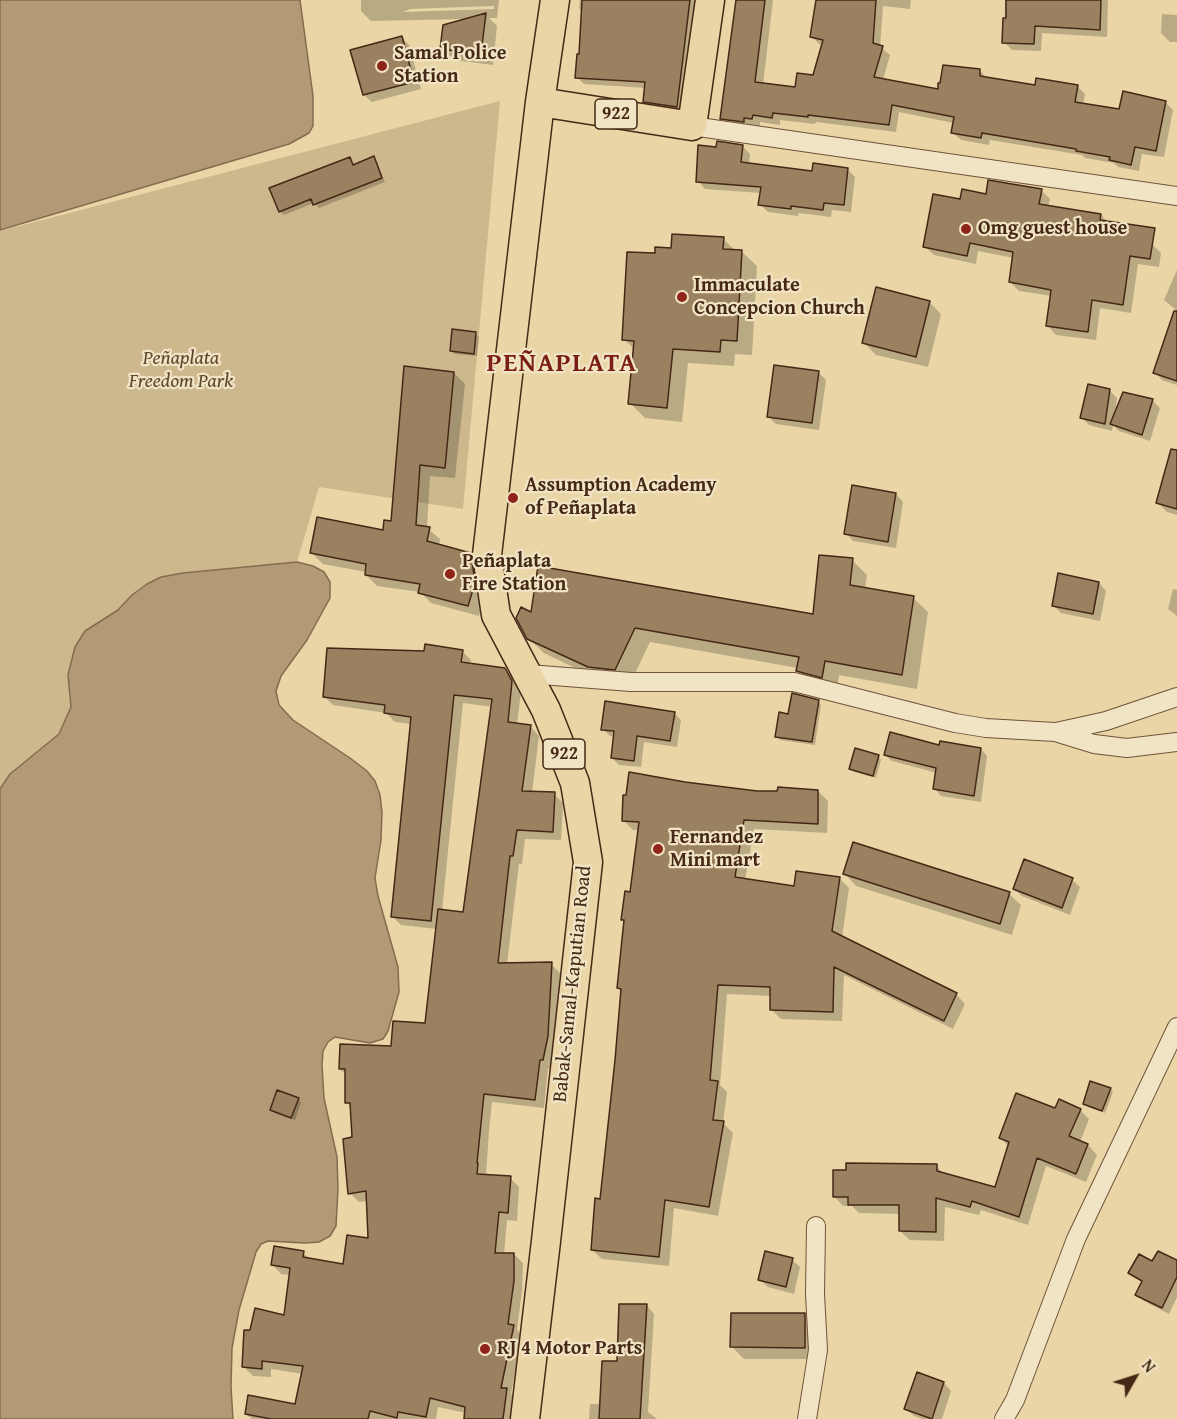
<!DOCTYPE html>
<html>
<head>
<meta charset="utf-8">
<style>
  body { margin:0 }
  #map { position:relative; width:1177px; height:1419px; overflow:hidden; background:#e9d5a6; font-family:"Gentium Book Plus",serif }
  canvas { display:block }
  .north { position:absolute; left:1105px; top:1347px; width:60px; height:60px; -webkit-text-stroke:4px #f1e4c5; paint-order:stroke; rotate:51deg; font-size:16px; font-weight:700; line-height:24px; text-align:center; color:#452815 }
  .north::after { content:''; display:block; margin:auto; width:21px; height:27px; background:#452815; clip-path:polygon(50% 0,100% 100%,50% 72%,0 100%) }
</style>
</head>
<body>
<div id="map">
<canvas width="1177" height="1419"></canvas>
<div class="north">N</div>
</div>
<script>
const c = document.querySelector('canvas').getContext('2d');
c.lineJoin = 'round';
function paint(path, color) {
  c.fillStyle = color;
  c.fill(path, 'evenodd');
}
function shape(rows) {
  const path = new Path2D();
  for (const r of rows) {
    path.moveTo(r[0], r[1]);
    for (let i = 2; i < r.length; i += 2) path.lineTo(r[i], r[i + 1]);
  }
  return path;
}
function trace(path, color, width, dash) {
  c.strokeStyle = color;
  c.lineWidth = width;
  c.lineCap = dash ? 'butt' : 'round';
  c.setLineDash(dash || []);
  c.stroke(path);
}
function drawText(font, color, halo, rows, align = 'center') {
  c.font = font + ' "Gentium Book Plus",serif';
  c.lineWidth = 4.5;
  c.setLineDash([]);
  c.textBaseline = 'middle';
  c.strokeStyle = halo;
  c.fillStyle = color;
  for (const [text, x, y, turn = 0] of rows) {
    c.save();
    c.translate(x, y);
    c.rotate((+turn || 0) * Math.PI / 180);
    c.textAlign = isNaN(turn) ? turn : align;
    if (halo) c.strokeText(text, 0, 0);
    c.fillText(text, 0, 0);
    c.restore();
  }
}
paint(shape([
  [500,101,463,509,319,487,297,562,183,573,132,595,118,610,85,631,75,647,68,675,71,707,59,734,10,774,0,789,0,231]
]), '#cdb88d');
const water = shape([
  [0,0,300,0,313,96,313,126,309,133,289,144,0,230,0,0],
  [297,562,313,566,324,572,330,582,330,598,307,640,281,676,276,691,279,705,293,720,350,758,367,771,375,781,380,795,382,812,381,840,375,878,378,896,398,967,399,992,388,1031,383,1039,370,1043,335,1037,328,1042,323,1051,322,1065,324,1098,337,1157,338,1189,336,1226,330,1236,319,1242,305,1243,268,1241,261,1244,256,1252,239,1310,232,1348,231,1387,233,1419,0,1419,0,789,10,774,59,734,71,707,68,675,75,647,85,631,118,610,132,595,147,584,161,577,183,573,297,562]
]);
paint(water, '#b19a75');
trace(water, '#866c4f', 1.5);
paint(shape([
  [361,0,499,0,497,18,489,18,497,26,493,65,454,60,442,48,466,19,371,21,361,11],
  [494,6,494,9,403,12,410,9],
  [580,0,698,0,684,113,652,108,645,101,646,88,584,84,577,77,580,56,583,12,579,8],
  [737,0,773,0,763,85,797,89,814,77,823,45,819,44,811,36,818,0,911,0,910,9,883,6,880,47,890,55,883,80,939,90,980,71,988,79,1036,87,1077,86,1085,94,1083,105,1120,111,1165,102,1173,110,1164,157,1142,154,1139,171,1118,167,1114,163,1085,158,1082,155,990,140,989,145,961,140,953,133,954,123,899,112,896,132,816,122,815,124,780,120,780,125,760,122,760,126,752,125,751,129,729,126,721,118],
  [1005,0,1108,0,1107,37,1042,33,1041,51,1012,50,1004,42],
  [1162,14,1177,15,1177,42,1170,42,1161,33],
  [401,37,409,45,421,89,372,102,364,95],
  [742,146,750,154,749,165,814,173,847,169,855,177,851,212,832,210,831,217,799,213,798,216,768,212,760,204,761,193,705,189,698,181,717,148],
  [373,158,377,162,385,182,319,208,314,203,284,215,280,211,350,159,355,166],
  [1041,190,1050,199,1048,207,1101,215,1108,222,1152,244,1161,253,1159,267,1138,264,1131,313,1100,308,1096,340,1056,335,1048,326,1052,296,1019,291,1010,282,1014,258,978,251,976,264,934,255,925,247,961,201,987,196],
  [723,239,736,251,742,252,757,266,752,355,735,354,734,366,688,363,682,422,645,418,630,403,635,350,624,339,656,255],
  [1177,270,1177,385,1162,380,1155,372,1176,310,1164,300],
  [929,302,941,314,928,367,876,355,864,343],
  [475,333,479,337,477,356,455,354,451,351],
  [818,372,826,380,819,430,776,424,768,416],
  [454,373,465,384,455,478,430,476,427,528,440,539,439,546,470,554,481,566,485,595,479,616,431,603,420,592,377,586,366,575,366,572,323,564,312,553,384,532,392,522],
  [1109,390,1117,398,1115,414,1124,394,1153,401,1160,408,1150,441,1119,431,1113,425,1112,431,1089,425,1082,418],
  [1177,469,1177,515,1167,512,1158,503],
  [896,494,903,502,896,548,853,541,846,533],
  [852,560,867,575,865,589,913,598,928,612,917,689,839,675,837,691,813,685,798,670,798,668,650,642,630,684,604,682,544,653,528,638,532,614,814,616],
  [1099,583,1106,591,1100,621,1061,613,1053,605],
  [1173,589,1177,590,1177,616,1168,609],
  [462,651,471,660,470,664,504,669,514,678,521,691,517,725,530,726,539,736,532,793,554,794,563,803,561,840,525,839,522,864,519,864,507,964,551,964,560,973,557,1046,552,1069,548,1068,544,1108,492,1102,489,1131,486,1176,510,1178,519,1187,517,1221,507,1220,504,1254,514,1254,523,1263,522,1291,517,1330,522,1336,511,1394,516,1399,513,1419,465,1419,466,1413,438,1407,436,1419,252,1419,246,1414,296,1406,303,1374,271,1369,271,1377,253,1376,244,1367,285,1317,290,1275,281,1274,272,1264,303,1253,311,1260,345,1266,370,1240,368,1201,359,1202,350,1193,353,1138,351,1107,346,1102,346,1075,340,1069,393,1048,426,1025,437,929,401,925,392,916,412,724,395,722,386,713,333,705,324,696,425,653],
  [463,703,493,707,465,914,442,911],
  [818,701,821,705,815,745,780,740,777,736,790,716],
  [674,713,681,720,677,747,644,742,641,767,619,765,612,758,615,737,610,736,603,729],
  [941,747,981,749,987,756,981,802,941,796,935,789,937,773,892,761,885,755],
  [878,756,881,760,876,778,854,772,851,769],
  [685,783,757,792,818,791,828,801,827,833,754,829,745,880,795,887,839,878,849,888,842,938,956,994,965,1004,953,1029,844,975,842,1021,781,1019,771,1009,772,996,727,994,720,1085,727,1092,723,1123,733,1133,718,1216,674,1208,669,1266,602,1259,592,1250,601,1200,622,991,619,988,626,923,622,919,632,894,639,830,633,830,623,820],
  [845,874,1009,894,1021,905,1012,935,856,886],
  [1072,880,1080,887,1070,915,1022,896,1014,889],
  [1110,1089,1113,1092,1105,1113,1088,1107,1085,1103],
  [298,1099,301,1103,295,1120,275,1113,272,1110],
  [1056,1110,1080,1110,1089,1119,1080,1142,1088,1145,1097,1155,1086,1182,1046,1166,1028,1225,981,1210,979,1215,945,1207,944,1241,910,1240,900,1231,901,1214,859,1213,852,1206,843,1206,834,1196,936,1166,945,1175,996,1189,1009,1147,1001,1138],
  [792,1260,800,1267,794,1294,768,1287,760,1280],
  [1177,1262,1177,1297,1169,1314,1144,1301,1137,1294,1143,1283,1130,1273,1153,1263],
  [647,1306,654,1314,648,1412,657,1419,589,1419,590,1404,601,1404],
  [804,1314,816,1326,816,1359,744,1359,732,1347],
  [917,1374,944,1383,951,1391,942,1419,922,1419,914,1416,906,1409]
]), '#0003');
const building = shape([
  [582,0,690,0,677,107,643,102,645,82,575,78,577,54,579,54,582,0],
  [736,0,765,0,755,82,795,87,797,73,813,75,823,40,810,37,816,0,876,0,873,43,883,46,874,77,938,89,938,83,940,83,943,65,980,69,980,76,1035,85,1036,78,1078,85,1075,102,1119,109,1123,91,1166,101,1156,151,1135,147,1131,165,1109,160,1110,157,1076,151,1076,149,982,133,981,138,951,133,954,117,892,105,889,125,808,115,808,117,773,113,772,118,753,115,752,119,744,118,744,122,720,119,736,0],
  [1006,0,1101,0,1100,30,1035,26,1034,44,1002,43,1003,18,1006,18,1006,0],
  [486,13,481,54,440,49,443,25,486,13],
  [402,36,414,82,363,95,350,50,402,36],
  [717,141,743,145,741,162,812,171,813,163,848,168,844,205,824,203,823,210,791,206,791,209,758,205,761,187,696,182,698,145,716,147,717,141],
  [374,156,382,178,313,205,311,199,279,212,269,188,350,157,353,165,374,156],
  [988,180,1042,189,1039,204,1101,214,1100,220,1155,228,1150,259,1130,256,1123,305,1092,300,1088,332,1046,326,1051,290,1009,282,1013,252,970,243,967,256,923,247,933,194,960,199,962,189,986,194,988,180],
  [672,234,724,237,723,249,742,250,737,341,721,340,720,352,673,349,667,408,628,404,634,341,622,340,627,252,655,253,655,247,671,248,672,234],
  [876,287,930,301,916,357,862,343,876,287],
  [1174,311,1177,311,1177,381,1153,373,1174,311],
  [452,329,476,332,474,354,450,351,452,329],
  [774,365,819,371,812,423,767,417,774,365],
  [404,366,454,372,445,468,420,465,416,525,430,527,427,541,471,553,475,583,468,606,418,593,420,584,365,575,366,564,310,553,317,517,383,530,384,520,391,521,404,366],
  [1088,384,1110,389,1105,424,1080,418,1088,384],
  [1123,392,1153,399,1142,435,1110,424,1123,392],
  [1171,449,1177,450,1177,509,1156,503,1171,449],
  [852,485,896,493,888,542,844,534,852,485],
  [819,555,853,558,850,585,914,596,902,675,825,661,822,678,796,671,799,657,635,628,615,670,588,667,527,639,516,618,521,607,531,612,538,566,813,614,819,555],
  [1058,573,1099,582,1093,614,1052,606,1058,573],
  [425,644,463,650,461,662,505,668,512,681,508,722,531,725,522,791,555,792,553,832,517,830,513,856,510,856,498,963,552,962,548,1036,543,1060,540,1060,535,1100,484,1094,477,1163,478,1163,477,1174,511,1176,508,1213,499,1212,495,1253,514,1253,514,1281,508,1324,514,1325,501,1388,507,1388,503,1419,464,1419,465,1407,430,1398,426,1417,398,1412,397,1418,370,1411,368,1419,271,1419,245,1414,248,1395,295,1404,303,1366,262,1361,262,1369,242,1367,244,1330,250,1330,255,1308,284,1315,290,1268,271,1265,274,1246,304,1251,303,1257,343,1264,347,1235,368,1238,366,1191,348,1194,343,1139,352,1137,350,1103,345,1103,345,1069,339,1069,340,1044,391,1046,393,1021,425,1023,438,909,463,912,492,699,454,695,431,921,391,917,411,717,384,713,385,705,323,697,327,648,424,651,425,644],
  [792,693,819,700,812,742,775,737,779,712,788,714,792,693],
  [605,701,675,712,670,741,637,736,634,761,611,758,614,731,601,730,605,701],
  [890,732,939,745,940,741,981,748,974,796,933,789,936,768,884,755,890,732],
  [855,748,879,755,873,776,849,769,855,748],
  [629,772,685,782,757,791,777,791,778,787,818,790,818,824,744,820,735,877,794,886,796,871,840,877,832,931,957,993,944,1021,834,967,833,1012,770,1010,770,987,718,985,710,1080,718,1081,713,1120,724,1121,709,1207,665,1200,659,1257,591,1250,595,1198,600,1199,615,1060,621,989,617,988,624,920,621,920,625,891,630,892,639,822,622,821,623,795,626,795,629,772],
  [853,842,1010,892,1000,924,843,874,853,842],
  [1024,859,1073,878,1062,908,1013,889,1024,859],
  [1090,1081,1111,1088,1102,1111,1083,1104,1090,1081],
  [277,1090,299,1098,291,1118,270,1110,277,1090],
  [1016,1093,1055,1108,1059,1099,1081,1109,1069,1136,1088,1144,1076,1174,1037,1158,1019,1217,972,1201,970,1207,936,1198,936,1232,899,1231,899,1205,848,1205,848,1197,833,1197,833,1170,846,1170,846,1163,937,1164,937,1171,995,1187,1009,1142,999,1138,1016,1093],
  [765,1251,793,1258,786,1287,758,1280,765,1251],
  [1158,1251,1177,1260,1177,1277,1162,1308,1135,1295,1142,1281,1128,1273,1139,1254,1152,1261,1158,1251],
  [619,1304,647,1304,640,1419,599,1419,602,1361,617,1361,619,1304],
  [731,1313,805,1313,805,1348,730,1347,731,1313],
  [917,1372,944,1382,932,1419,904,1409,917,1372]
]);
paint(building, '#9a8260');
trace(building, '#452815', 1.5);
const minor = shape([
  [692,126,1177,196],
  [528,674,631,682,794,682,955,723,986,728,1055,732,1094,744,1127,748,1177,742],
  [1056,732,1106,721,1177,697],
  [807,1419,818,1350,815,1294,816,1226],
  [1004,1419,1015,1400,1076,1239,1177,1027]
]);
const primary = shape([
  [540,102,692,126,710,0],
  [525,1419,546,1241,588,862,575,783,546,710,496,615,487,555,540,102,555,0]
]);
trace(minor, '#6e5339', 20);
trace(primary, '#452815', 31);
trace(minor, '#f1e4c5', 18);
trace(primary, '#e9d5a6', 28);
for (const [x, y, r, color] of [
  [382,66,6,"#8f2418"],
  [966,229,6,"#8f2418"],
  [682,297,6,"#8f2418"],
  [513,498,6,"#8f2418"],
  [450,574,6,"#8f2418"],
  [658,849,6,"#8f2418"],
  [485,1349,6,"#8f2418"]
]) {
  const dot = new Path2D();
  dot.arc(x, y, r, 0, 2 * Math.PI);
  c.fillStyle = color;
  c.fill(dot);
  trace(dot, '#f1e4c5', 2);
}
for (const [x, y, w] of [
  [616,114,42],
  [564,754,42]
]) {
  const box = new Path2D();
  box.roundRect(x - w / 2, y - 15, w, 30, 4.5);
  c.fillStyle = '#f1e4c5';
  c.fill(box);
  trace(box, '#452815', 1.5);
}
drawText('bold 18px', '#452815', null, [
  ["922",616,114],
  ["922",564,754]
]);
drawText('bold 20px', '#452815', '#f1e4c5', [
  ["Samal Police",394,54],
  ["Station",394,77],
  ["Omg guest house",978,229],
  ["Immaculate",694,286],
  ["Concepcion Church",694,309],
  ["Assumption Academy",525,486],
  ["of Peñaplata",525,509],
  ["Peñaplata",462,562],
  ["Fire Station",462,585],
  ["Fernandez",670,838],
  ["Mini mart",670,861],
  ["RJ 4 Motor Parts",497,1349]
], 'left');
drawText('italic 20px', '#60452d', '#f1e4c5', [
  ["Peñaplata",181,359],
  ["Freedom Park",181,382]
]);
drawText('20px', '#452815', '#f1e4c5', [
  ["Babak-Samal-Kaputian Road",573,984,-84]
]);
c.letterSpacing = '1.5px';
drawText('bold 26px', '#7a1f14', '#f1e4c5', [
  ["PEÑAPLATA",562,364]
]);
c.letterSpacing = '0px';
</script>
</body>
</html>
